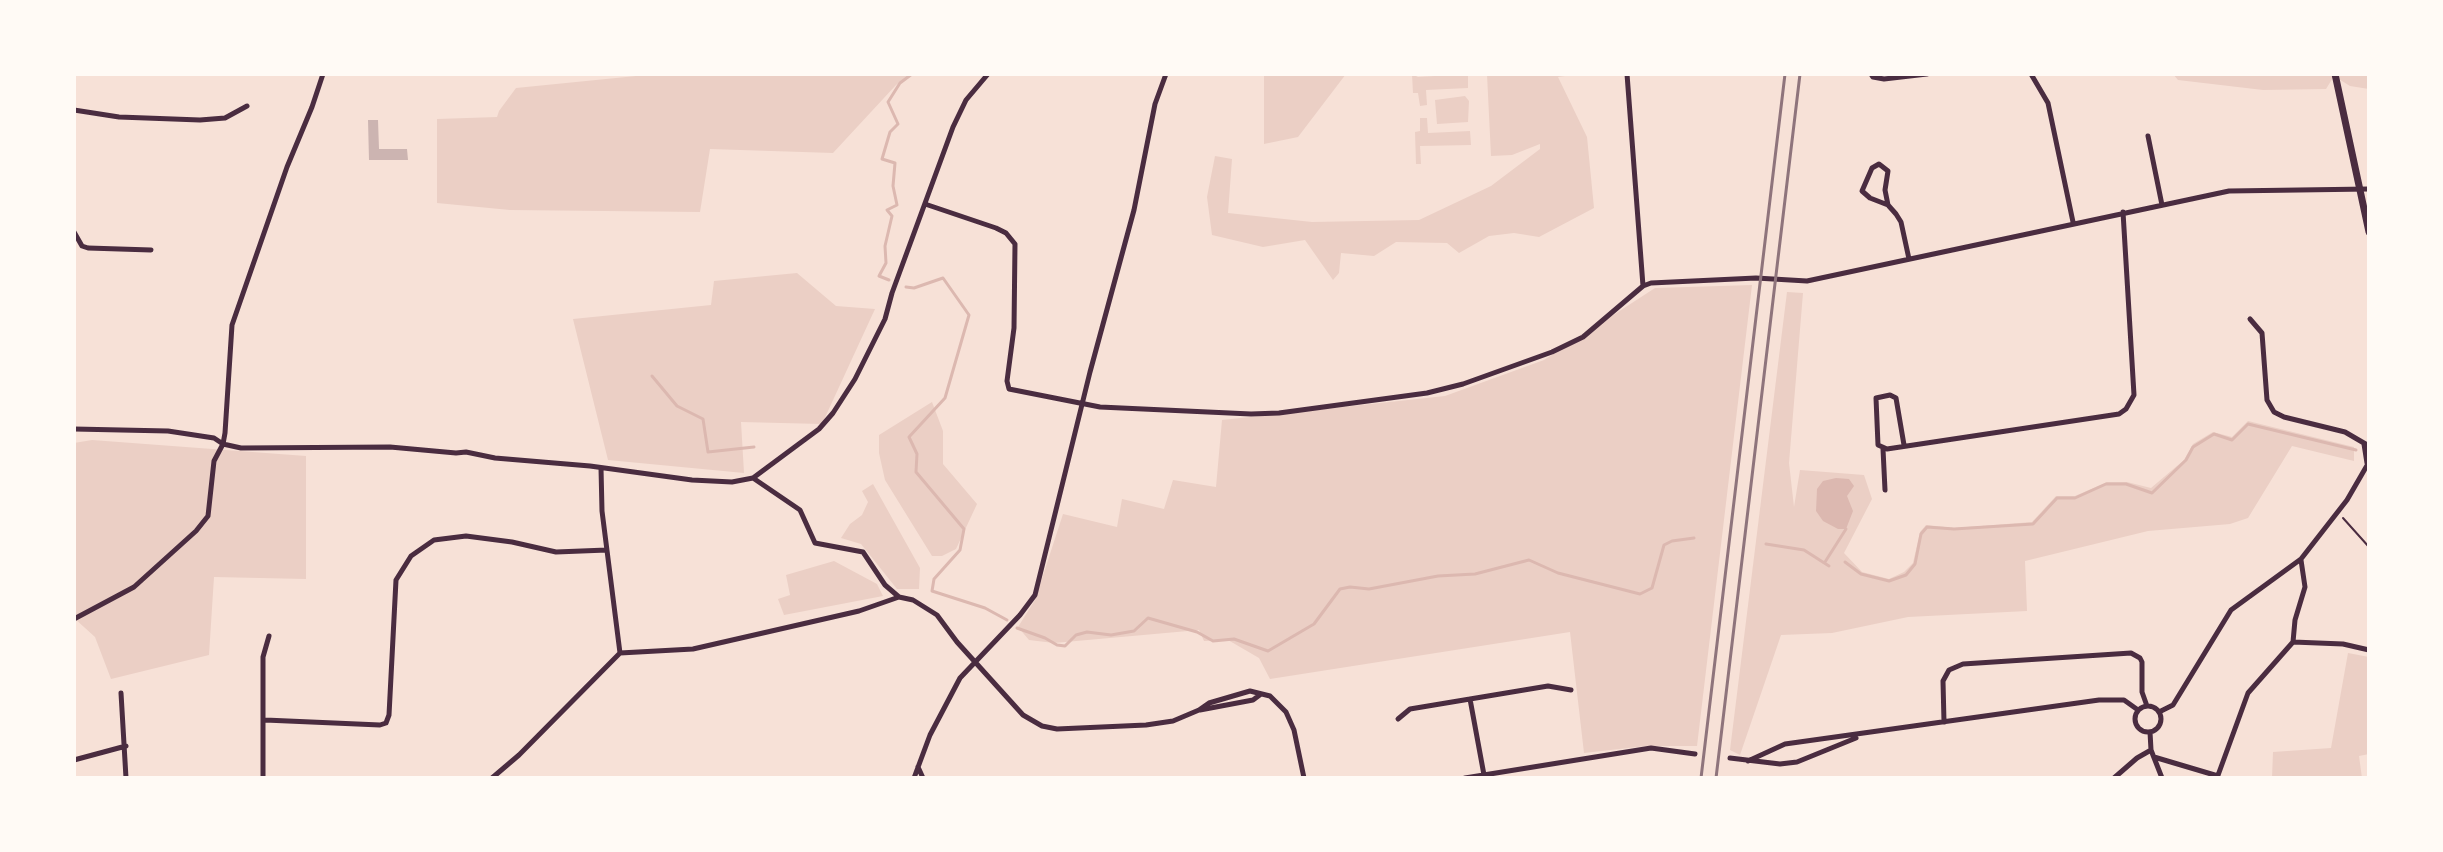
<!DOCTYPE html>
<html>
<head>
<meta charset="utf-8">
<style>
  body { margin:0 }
  #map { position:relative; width:2443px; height:852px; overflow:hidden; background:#f7e1d7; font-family:"Asap Condensed",sans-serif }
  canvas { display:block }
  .frame { position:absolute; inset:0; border:76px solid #fffaf5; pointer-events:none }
</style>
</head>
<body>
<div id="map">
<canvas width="2443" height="852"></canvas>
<div class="frame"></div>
</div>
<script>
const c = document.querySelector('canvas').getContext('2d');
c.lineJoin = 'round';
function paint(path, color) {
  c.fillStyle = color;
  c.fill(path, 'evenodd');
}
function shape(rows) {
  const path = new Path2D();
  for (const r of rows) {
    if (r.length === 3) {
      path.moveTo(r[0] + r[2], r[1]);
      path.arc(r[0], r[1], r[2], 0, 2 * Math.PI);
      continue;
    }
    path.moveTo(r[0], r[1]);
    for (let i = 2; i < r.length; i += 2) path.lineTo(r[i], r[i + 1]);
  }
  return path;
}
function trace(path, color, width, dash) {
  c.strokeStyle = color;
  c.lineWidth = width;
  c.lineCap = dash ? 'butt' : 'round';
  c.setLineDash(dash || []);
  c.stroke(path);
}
paint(shape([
  [656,74,911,74,896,85,833,153,710,149,700,212,510,210,437,203,437,119,497,117,499,111,516,88],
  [1264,74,1346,74,1298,137,1264,144],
  [1412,74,1418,77,1468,74,1468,88,1426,90,1427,105,1420,106,1418,93,1413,93],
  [1487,74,1579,74,1558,77,1587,137,1594,208,1539,237,1514,233,1489,236,1459,253,1447,243,1396,242,1374,256,1341,253,1339,273,1333,280,1305,240,1263,247,1212,235,1207,197,1215,156,1232,159,1228,213,1312,222,1419,220,1491,186,1540,149,1540,144,1512,155,1491,156],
  [2173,74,2369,74,2369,89,2350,86,2334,76,2326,89,2263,90,2178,80],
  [1465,96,1469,101,1468,122,1437,124,1435,100],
  [1420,118,1427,118,1428,133,1470,131,1471,145,1420,146,1421,164,1416,164,1415,132,1420,131],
  [797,273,836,306,875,309,822,424,741,422,744,473,608,460,573,319,711,305,714,281],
  [1752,285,1697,746,1646,746,1584,753,1570,632,1270,679,1259,658,1228,640,1204,641,1199,630,1054,643,1029,640,1018,627,1035,600,1063,514,1117,527,1122,499,1164,509,1173,480,1216,487,1222,420,1445,396,1544,360,1655,288],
  [1787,292,1803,293,1789,463,1794,507,1800,470,1864,475,1872,499,1844,553,1862,572,1889,579,1904,572,1913,563,1920,532,1926,525,1955,528,2032,522,2056,496,2075,496,2107,482,2127,482,2151,488,2184,460,2193,444,2213,432,2232,437,2248,421,2354,447,2354,461,2292,446,2248,518,2230,524,2148,531,2025,561,2027,611,1908,617,1832,633,1781,635,1740,755,1730,750],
  [932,402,943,431,943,464,977,504,956,549,942,556,932,556,885,480,879,453,879,435],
  [92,440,306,456,306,579,214,577,209,655,111,679,95,637,74,618,74,443],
  [873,484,920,568,919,589,897,589,861,544,841,538,850,524,862,515,868,502,862,491],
  [834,561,877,584,883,596,784,615,778,599,790,595,786,575],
  [2348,653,2369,657,2369,754,2359,756,2362,778,2272,778,2273,752,2331,748]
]), '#ebcfc5');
paint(shape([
  [1836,478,1849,479,1854,486,1847,496,1853,511,1846,529,1838,529,1823,521,1816,511,1817,489,1823,481]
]), '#dcb8b0');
trace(shape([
  [889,280,879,276,886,263,885,246,892,216,887,210,897,205,893,186,895,163,882,159,890,132,898,124,888,102,900,83,912,74],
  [906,287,914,288,943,278,969,315,945,398,909,437,917,454,916,472,964,529,960,550,934,579,932,591,985,608,1007,620],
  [652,376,677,406,703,419,708,452,754,447],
  [1766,544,1804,550,1829,566],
  [1825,562,1846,529],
  [1845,562,1861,574,1889,581,1906,575,1915,564,1921,534,1927,527,1954,529,2033,524,2057,498,2075,498,2106,484,2126,484,2152,493,2186,460,2193,447,2214,434,2232,440,2248,424,2356,450],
  [1017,628,1045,638,1057,645,1065,646,1076,635,1087,632,1111,635,1134,631,1148,618,1197,632,1213,641,1234,639,1268,651,1314,624,1340,589,1350,587,1369,589,1438,576,1475,574,1529,560,1558,573,1640,594,1652,588,1664,545,1672,541,1694,538]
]), '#dcb8b0', 3);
paint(shape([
  [368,120,378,120,379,149,407,149,408,160,369,160]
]), '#ccb4b1');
trace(shape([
  [2343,518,2369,547]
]), '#4a2c40', 2);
trace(shape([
  [1627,74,1643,286],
  [1871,74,1873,77,1884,79,1927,74],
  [2031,74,2048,103,2073,222],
  [74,110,119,117,200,120,225,118,247,106],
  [2148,136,2162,205],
  [925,204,996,228,1006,233,1015,244,1014,328,1007,381,1009,389,1100,407,1251,414,1279,413,1427,393,1463,384,1552,352,1583,337,1643,286,1651,283,1756,278,1807,281,2229,191,2369,189],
  [1888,205,1885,190,1888,171,1879,164,1872,168,1862,191,1870,198,1888,205,1896,214,1901,222,1909,259],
  [74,232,82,246,88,248,151,250],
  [2250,319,2262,333,2267,400,2274,412,2284,417,2345,432,2369,446],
  [74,429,168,431,214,438,223,444,241,448,390,447,456,453,466,452,495,458,590,466,692,480,732,482,753,478,819,429,833,413,855,379,885,319,892,293,953,127,966,100,988,74],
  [2364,444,2367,463],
  [1904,445,1896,398,1890,395,1876,398,1878,445,1887,449,2119,414,2126,409,2134,395,2123,212],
  [1883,449,1885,490],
  [601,468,602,511,620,653],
  [753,478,800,510,815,543,863,552,885,585,899,597,913,600,937,615,957,642,1023,715,1042,726,1057,729,1146,725,1173,721,1199,710,1209,703,1250,691,1270,696,1286,712,1294,730,1304,778],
  [74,619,134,587,196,531,208,516,214,461,223,444,225,433,232,325,287,167,312,107,323,74],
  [2293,642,2295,620,2305,587,2301,560],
  [620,653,693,649,859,611,899,597],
  [121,693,126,778],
  [1470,699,1484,775],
  [2148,719,13],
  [1200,710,1253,700,1261,694],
  [2159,712,2173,705,2231,610,2301,559,2347,500,2369,462],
  [1398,719,1410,709,1548,686,1571,690],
  [265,720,380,725,386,723,389,715,396,580,411,556,434,540,466,536,512,542,556,552,607,550],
  [1944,722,1943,681,1949,670,1963,664,2131,653,2140,658,2142,662,2142,692,2147,706],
  [2150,732,2151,750,2162,778],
  [2154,757,2218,776],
  [1730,758,1780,764,1797,762,1856,738],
  [74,760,126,746],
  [1748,761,1785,744,2099,700,2124,700,2138,710],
  [918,767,923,778],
  [263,778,263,657,269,636],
  [492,778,519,755,620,653],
  [914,778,930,735,960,678,1020,615,1035,595,1090,372,1134,210,1155,104,1166,74],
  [1465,778,1651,748,1695,754],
  [2114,778,2137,758,2151,750],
  [2217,778,2248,693,2293,642,2343,644,2369,650]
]), '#4a2c40', 5);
trace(shape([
  [2335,74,2369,232]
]), '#4a2c40', 7);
trace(shape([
  [1701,778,1785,74],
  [1716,778,1800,74]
]), '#8f747c', 3);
</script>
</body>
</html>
